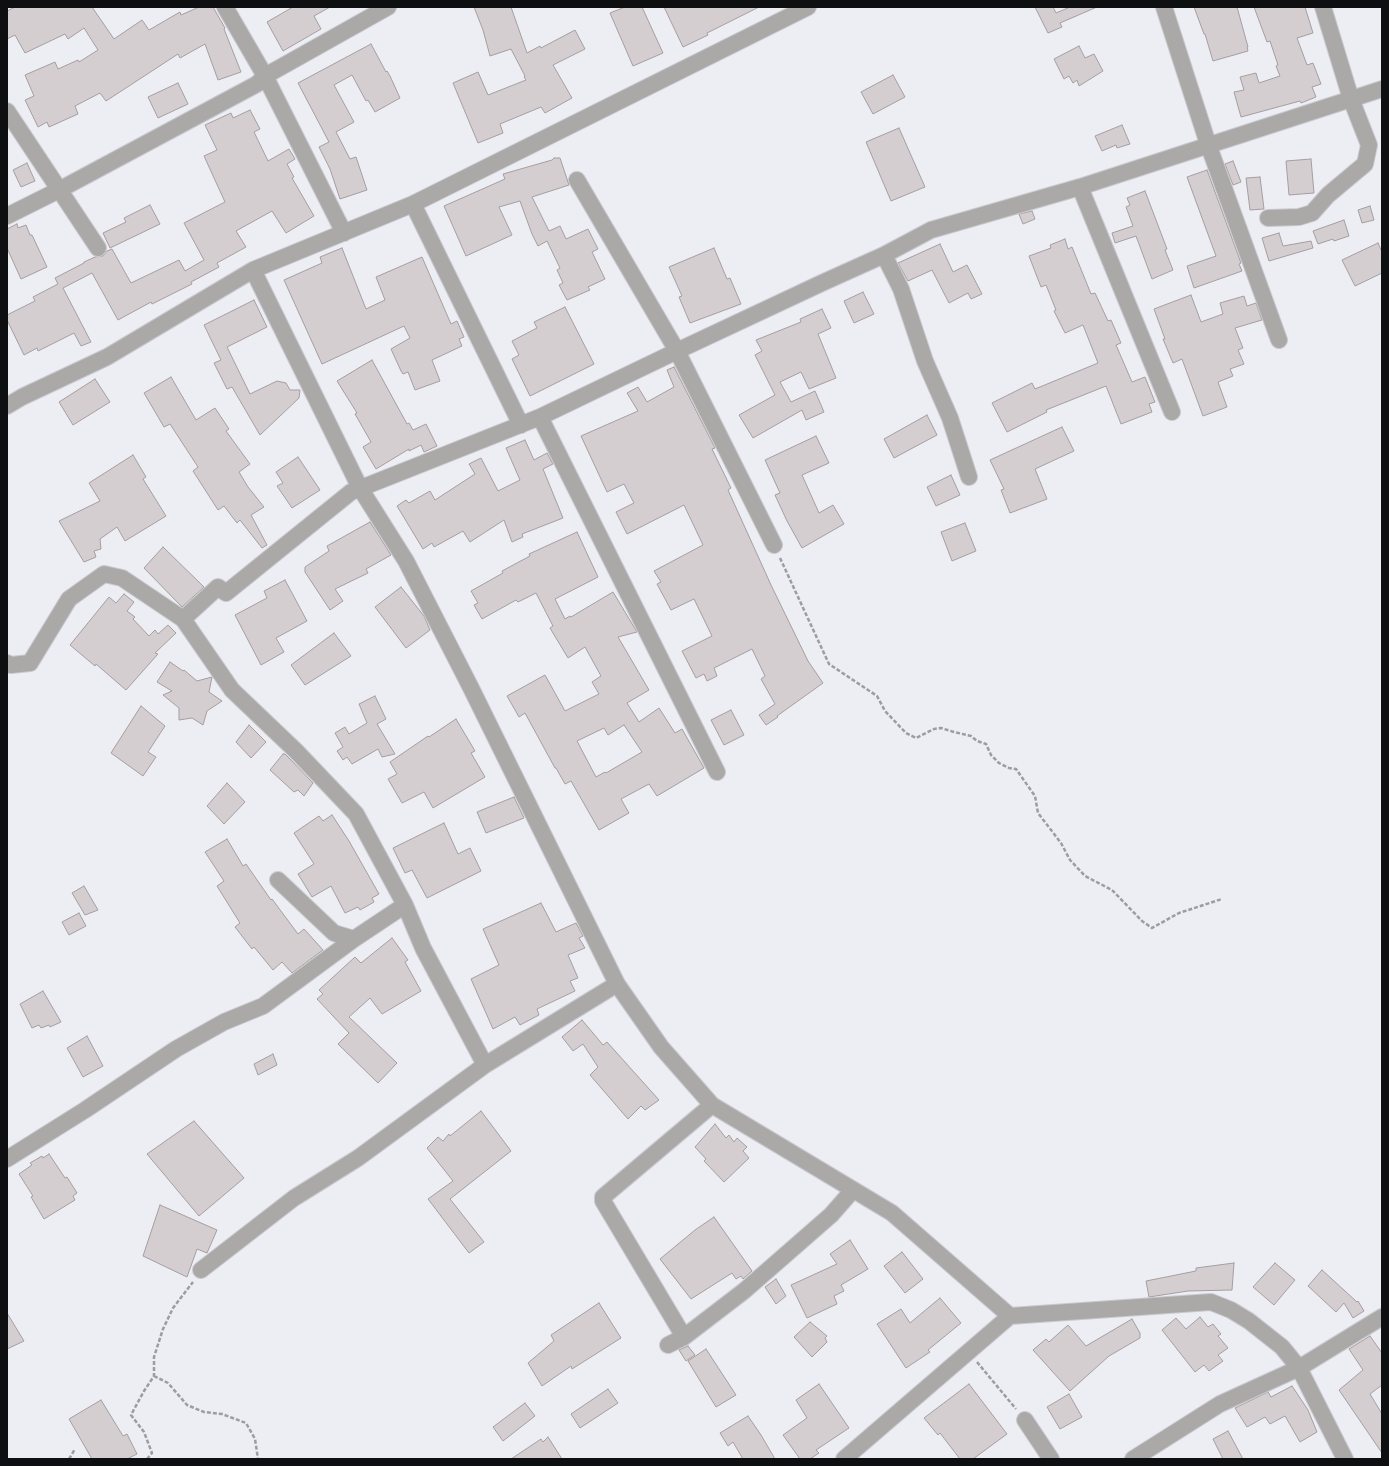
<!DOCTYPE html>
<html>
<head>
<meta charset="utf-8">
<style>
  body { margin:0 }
  #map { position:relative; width:1389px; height:1466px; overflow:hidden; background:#ededf4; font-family:"DejaVu Sans",sans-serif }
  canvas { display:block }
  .frame { position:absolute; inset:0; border:8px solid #0e0f11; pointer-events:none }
</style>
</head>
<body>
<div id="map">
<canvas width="1389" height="1466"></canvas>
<div class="frame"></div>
</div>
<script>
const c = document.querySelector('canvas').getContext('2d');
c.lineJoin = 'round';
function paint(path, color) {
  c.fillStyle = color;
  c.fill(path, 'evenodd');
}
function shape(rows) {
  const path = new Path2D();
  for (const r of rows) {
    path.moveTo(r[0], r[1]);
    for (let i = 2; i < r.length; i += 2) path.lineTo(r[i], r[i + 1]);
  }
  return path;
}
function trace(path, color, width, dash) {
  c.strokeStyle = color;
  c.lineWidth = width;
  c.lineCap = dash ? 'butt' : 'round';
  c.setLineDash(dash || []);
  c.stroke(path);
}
const building = shape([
  [15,7,92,7,114,39,142,20,149,30,180,12,181,15,199,7,213,7,225,28,224,29,241,72,218,80,205,44,180,58,178,54,106,101,100,93,75,106,78,114,49,127,47,122,38,127,25,100,34,96,25,75,55,62,58,69,78,60,79,62,98,50,84,28,68,39,65,34,25,53,15,35,7,39,7,11,15,7],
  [293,7,330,7,314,16,321,29,283,51,267,22,293,7],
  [474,7,511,7,527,53,540,46,541,48,575,30,585,49,553,65,572,98,545,113,541,107,500,124,503,133,478,143,453,83,478,72,488,95,526,80,524,77,525,76,511,49,490,56,483,30,474,7],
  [625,7,642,7,663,53,633,66,610,13,625,7],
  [664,7,759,7,707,33,708,35,683,47,664,7],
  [1035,7,1053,7,1056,13,1070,7,1097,7,1060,23,1062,27,1048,33,1035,7],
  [1194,7,1237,7,1248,47,1247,47,1248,51,1213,61,1205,34,1204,34,1194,7],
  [1254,7,1305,7,1313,33,1297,38,1307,65,1313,63,1321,84,1312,87,1316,97,1301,103,1300,101,1241,117,1234,92,1244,90,1240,77,1256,73,1259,83,1280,76,1276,66,1278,65,1270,41,1267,42,1254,7],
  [371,44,386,72,387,71,390,76,400,98,375,112,368,100,366,101,352,75,334,85,354,122,336,132,350,159,356,157,367,190,340,199,330,169,319,147,329,142,298,83,371,44],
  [1079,46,1085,58,1094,54,1103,71,1079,86,1077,80,1073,83,1069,76,1064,79,1054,59,1079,46],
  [893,75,905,97,873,114,861,92,893,75],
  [178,83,188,104,158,118,148,97,178,83],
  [250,110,260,129,254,132,268,161,289,149,295,159,287,164,294,177,292,178,314,216,286,233,272,211,236,231,246,247,217,263,219,267,191,282,192,284,152,304,151,302,118,320,92,273,63,288,91,342,81,346,74,333,38,351,37,348,24,355,7,320,7,315,35,301,33,297,58,284,55,278,84,263,84,262,95,257,103,256,107,251,112,249,131,283,179,260,185,271,204,260,184,223,225,202,204,156,217,150,205,125,231,113,233,118,250,110],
  [1122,125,1130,144,1117,148,1116,145,1102,151,1095,136,1122,125],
  [899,128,925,187,891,201,866,142,899,128],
  [554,158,560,158,569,185,532,197,549,231,560,226,566,239,588,229,598,249,592,252,605,279,588,287,590,290,567,300,559,285,563,283,557,270,560,268,547,241,538,246,532,234,520,201,499,207,512,235,466,256,444,206,505,179,503,174,552,160,554,158],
  [1311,159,1314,193,1289,195,1286,161,1311,159],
  [1233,161,1241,182,1233,185,1225,164,1233,161],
  [27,163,35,181,21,187,13,170,27,163],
  [1207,170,1241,263,1239,264,1242,271,1194,288,1187,266,1216,256,1187,177,1207,170],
  [1260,177,1264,209,1250,210,1246,178,1260,177],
  [1145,191,1167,249,1165,250,1173,270,1152,279,1136,236,1115,243,1112,233,1133,226,1126,207,1130,205,1127,198,1145,191],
  [150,205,160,224,110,248,103,233,126,222,124,218,150,205],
  [1370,206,1374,220,1362,223,1358,210,1370,206],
  [1032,211,1035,219,1023,224,1019,214,1032,211],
  [1344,220,1349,236,1334,241,1333,239,1318,244,1313,231,1344,220],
  [17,224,18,228,26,225,30,235,32,235,47,267,21,279,7,248,7,229,17,224],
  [1279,233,1283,246,1311,241,1313,248,1269,261,1262,238,1279,233],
  [1065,239,1068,249,1072,247,1091,294,1095,293,1108,321,1111,320,1121,343,1116,345,1132,382,1145,377,1155,402,1149,404,1152,412,1121,424,1106,386,1046,410,1047,412,1007,432,992,403,1032,383,1035,389,1098,363,1083,325,1065,333,1054,311,1056,310,1046,285,1041,287,1029,256,1051,248,1050,245,1065,239],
  [1378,243,1382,252,1382,273,1355,286,1342,260,1378,243],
  [940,244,953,272,967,265,982,294,971,299,968,293,949,303,932,270,908,281,898,263,940,244],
  [342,248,366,309,385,300,376,277,422,257,451,324,457,321,464,337,459,339,462,346,432,360,440,381,415,390,408,372,403,374,401,371,391,349,410,338,404,326,322,364,284,280,322,263,320,257,342,248],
  [714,248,727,279,730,278,741,304,690,323,679,297,682,296,669,267,714,248],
  [863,292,874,314,854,323,844,301,863,292],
  [1191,295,1201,322,1223,314,1220,303,1244,296,1247,306,1256,303,1262,320,1235,328,1243,348,1238,350,1244,364,1230,369,1233,376,1218,382,1227,407,1203,416,1182,359,1173,363,1163,339,1165,339,1154,309,1191,295],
  [254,300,267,327,227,347,250,394,277,381,286,383,290,390,300,390,299,398,260,435,232,387,227,389,214,363,221,360,204,325,254,300],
  [565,307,594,364,530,396,512,359,519,355,512,341,537,328,534,322,565,307],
  [822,309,831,328,818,334,836,378,809,389,801,372,780,382,791,402,815,391,824,412,806,420,802,410,753,438,739,415,775,395,755,355,762,351,756,340,801,322,800,319,822,309],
  [372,360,407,424,409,423,413,430,426,424,437,446,424,452,421,445,409,451,409,449,376,469,363,447,371,442,355,414,357,413,337,381,372,360],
  [674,367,715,448,712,449,731,488,728,490,771,585,808,661,823,683,777,716,778,717,766,725,759,715,775,704,761,679,765,676,752,649,714,668,717,676,707,681,704,674,696,678,682,651,712,636,694,599,671,610,657,584,661,582,654,571,703,545,684,505,627,534,616,512,634,503,624,484,607,492,581,436,638,411,627,393,638,387,647,402,674,387,667,370,674,367],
  [171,377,196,420,215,408,229,429,226,431,250,464,239,472,248,487,264,507,251,515,267,545,262,548,240,520,237,523,224,506,218,510,193,471,198,467,170,424,164,427,144,393,171,377],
  [95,379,110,402,73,425,59,402,95,379],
  [927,415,937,435,894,458,884,439,927,415],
  [1062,427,1074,451,1035,469,1047,499,1010,513,1001,490,1004,489,990,460,1062,427],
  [816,436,829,463,802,475,819,513,833,505,844,524,802,548,787,521,775,495,780,493,765,460,816,436],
  [525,440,534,460,547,453,553,464,543,469,563,518,522,534,523,537,512,542,504,520,470,542,463,531,434,547,432,543,423,549,397,506,406,500,409,503,430,491,435,500,475,474,469,464,481,458,498,491,520,480,506,448,525,440],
  [133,455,146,477,143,479,166,516,125,541,117,527,100,539,101,549,94,551,96,557,84,562,59,521,100,501,89,483,133,455],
  [298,457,320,490,292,508,277,486,283,483,276,472,298,457],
  [951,475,960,495,936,506,927,487,951,475],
  [370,522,391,555,366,569,368,573,335,589,343,601,330,610,305,572,305,567,329,551,327,546,370,522],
  [965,523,976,551,952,561,941,532,965,523],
  [577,532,598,577,555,599,565,619,570,616,571,617,613,592,637,632,618,637,649,690,627,703,639,722,659,708,675,733,682,729,704,768,657,796,649,784,621,799,629,813,599,830,571,781,565,784,556,768,555,768,525,713,519,717,507,696,545,675,565,711,599,694,592,682,601,676,585,647,568,658,550,628,553,626,536,593,518,602,516,600,482,619,474,605,478,603,471,591,503,573,502,571,530,556,529,554,577,532],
  [624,725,642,752,606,773,605,772,596,777,577,741,604,728,608,735,624,725],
  [163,547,204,587,182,607,144,568,163,547],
  [285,580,307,621,276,638,284,652,261,665,235,615,267,598,264,591,285,580],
  [401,587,424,616,430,630,406,648,375,607,401,587],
  [124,594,134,602,127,611,135,617,133,619,149,636,155,630,158,634,168,625,176,633,155,653,158,654,126,690,96,664,95,666,70,645,109,597,116,603,124,594],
  [334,633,351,656,305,685,291,665,334,633],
  [170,662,183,671,184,670,197,681,212,677,209,692,222,701,207,711,203,725,192,718,179,720,179,708,163,695,172,691,157,682,170,662],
  [375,696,386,719,377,724,395,754,382,757,378,749,352,764,347,757,343,760,337,751,343,747,335,733,345,727,349,734,367,723,359,704,375,696],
  [141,706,165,726,148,752,156,757,143,776,111,753,141,706],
  [731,710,744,735,724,745,711,720,731,710],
  [456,719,475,751,471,753,485,777,433,808,424,792,402,803,388,779,397,774,390,762,428,736,429,737,456,719],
  [249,725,266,742,251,758,236,742,249,725],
  [283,754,285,754,289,758,313,783,304,796,298,790,294,792,270,770,283,754],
  [227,783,245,802,224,824,207,806,227,783],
  [514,797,524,818,486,833,477,812,514,797],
  [332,815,349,841,379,894,372,898,374,902,360,910,358,907,345,913,331,886,312,897,298,874,314,864,294,833,319,816,323,821,332,815],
  [444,823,458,854,470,848,481,871,427,898,412,870,405,873,393,848,444,823],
  [227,839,243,866,246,864,271,900,272,899,298,934,304,929,323,950,292,973,282,962,273,970,254,947,252,949,235,927,240,923,217,886,224,881,205,852,227,839],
  [84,886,98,910,85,915,72,893,84,886],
  [541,903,556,932,576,923,583,936,579,938,585,948,568,955,578,978,570,981,575,991,537,1009,539,1015,520,1025,515,1017,493,1029,471,979,499,965,483,929,541,903],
  [79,913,86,926,69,935,62,922,79,913],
  [392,938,408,960,405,962,421,991,382,1014,370,998,349,1017,397,1063,378,1083,338,1044,349,1033,317,999,323,994,319,990,355,957,361,963,392,938],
  [43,991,61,1022,50,1027,49,1025,41,1028,39,1025,32,1028,20,1004,43,991],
  [582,1020,603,1045,607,1042,659,1100,645,1110,641,1106,628,1119,590,1075,598,1067,583,1044,573,1051,562,1037,582,1020],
  [87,1036,103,1066,83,1077,67,1048,87,1036],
  [273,1054,277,1065,258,1075,254,1064,273,1054],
  [481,1111,511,1151,450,1199,484,1242,469,1253,428,1199,453,1181,427,1148,438,1137,443,1141,449,1134,450,1136,481,1111],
  [194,1121,244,1178,199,1216,147,1154,194,1121],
  [715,1124,726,1138,729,1135,734,1142,737,1138,747,1147,743,1151,749,1158,724,1182,704,1161,706,1159,695,1147,715,1124],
  [49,1154,65,1178,67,1177,77,1193,73,1196,75,1200,44,1219,31,1197,33,1196,19,1174,32,1165,30,1163,42,1156,43,1158,49,1154],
  [160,1205,217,1230,207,1253,197,1249,187,1277,143,1256,160,1205],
  [714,1217,752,1271,743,1279,741,1276,736,1279,732,1273,691,1299,660,1259,695,1230,714,1217],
  [850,1240,868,1269,841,1285,844,1291,834,1296,837,1304,807,1318,791,1285,837,1264,830,1254,850,1240],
  [902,1252,923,1279,905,1293,884,1266,902,1252],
  [1234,1263,1232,1290,1188,1291,1149,1297,1146,1281,1196,1271,1196,1268,1234,1263],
  [1275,1263,1295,1280,1274,1305,1253,1287,1275,1263],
  [1322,1270,1357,1302,1358,1301,1364,1311,1353,1318,1344,1303,1336,1312,1308,1286,1322,1270],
  [776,1279,786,1296,776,1304,765,1287,776,1279],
  [940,1298,961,1323,928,1350,930,1352,906,1368,877,1324,901,1309,910,1323,940,1298],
  [599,1303,621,1338,572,1369,571,1366,542,1386,528,1363,554,1341,551,1335,599,1303],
  [7,1313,24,1341,7,1349,7,1313],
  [1200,1317,1208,1327,1213,1324,1221,1334,1218,1336,1228,1348,1218,1355,1223,1361,1209,1371,1204,1365,1195,1372,1162,1330,1176,1318,1186,1329,1200,1317],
  [1132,1319,1140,1333,1140,1338,1109,1356,1070,1391,1033,1350,1046,1339,1049,1342,1068,1325,1086,1346,1132,1319],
  [810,1322,827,1336,825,1338,827,1342,812,1357,794,1337,810,1322],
  [1370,1336,1382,1353,1382,1385,1370,1394,1382,1414,1382,1453,1339,1390,1363,1370,1349,1349,1370,1336],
  [688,1346,695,1355,686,1361,679,1350,688,1346],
  [706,1349,736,1395,716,1407,688,1361,706,1349],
  [819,1384,849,1428,816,1450,819,1453,810,1459,800,1459,783,1435,807,1418,796,1400,819,1384],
  [969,1384,1007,1434,973,1459,960,1459,940,1433,938,1435,924,1418,969,1384],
  [1292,1386,1308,1410,1317,1432,1300,1442,1285,1416,1270,1424,1265,1417,1247,1427,1235,1408,1268,1392,1271,1397,1292,1386],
  [608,1389,618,1403,580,1428,571,1414,608,1389],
  [1069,1394,1082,1417,1060,1429,1047,1407,1069,1394],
  [101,1400,123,1436,127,1434,137,1454,127,1459,92,1459,69,1419,101,1400],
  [525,1403,535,1416,503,1441,493,1427,525,1403],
  [748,1416,761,1435,775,1459,743,1459,733,1442,728,1446,720,1433,748,1416],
  [1228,1431,1243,1459,1223,1459,1213,1439,1228,1431],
  [548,1437,562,1459,511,1459,541,1439,543,1442,548,1437]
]);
paint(building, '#d5ced0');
trace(building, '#a59ea0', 1);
const minor = shape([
  [225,7,265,76,344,233],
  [1164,7,1208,144,1279,340],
  [7,111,98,248],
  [577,180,677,351,774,545],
  [1080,187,1172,412],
  [413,204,521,425],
  [7,216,59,190,257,84,265,76,388,7],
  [1268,218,1299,217,1312,213,1328,195,1365,164,1369,145,1351,99,1323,7],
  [884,255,901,289,925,361,950,418,969,477],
  [253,270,360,488,406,561,471,688,617,984,661,1047,712,1105,892,1213,1010,1316],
  [7,406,22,397,107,357,253,270,413,204,808,7],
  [540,417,717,772],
  [183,619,218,587,226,593,351,492,540,417,677,351,824,282,884,255,931,230,1080,187,1382,89],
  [7,663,11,665,30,663,69,599,104,574,122,578,183,619,232,690,296,751,356,814,405,905,423,948,485,1065],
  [278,880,334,933,354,939,405,905],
  [7,1159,85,1110,176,1049,224,1022,263,1006,354,939],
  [201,1270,294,1198,358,1158,485,1065,617,984],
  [684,1337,603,1201,603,1197,712,1105],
  [668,1345,684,1337,744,1291,831,1215,853,1190],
  [1025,1420,1051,1459],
  [844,1459,1010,1316,1211,1302,1231,1310,1249,1321,1282,1347,1299,1368,1345,1459],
  [1133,1459,1220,1404,1299,1368,1382,1317]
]);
trace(minor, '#c9c9d0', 18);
trace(shape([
  [780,558,829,664,877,696,885,711,906,733,916,738,934,729,941,728,954,732,971,736,977,741,986,744,991,755,999,763,1009,768,1016,769,1035,796,1038,813,1061,843,1070,860,1085,876,1112,890,1142,921,1152,928,1179,913,1222,899],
  [977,1362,1016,1409],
  [154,1376,168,1383,187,1405,204,1412,222,1414,246,1423,255,1439,258,1459],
  [69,1459,75,1449],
  [147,1459,152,1453,144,1432,131,1415,144,1391,154,1376,154,1357,163,1329,173,1308,193,1282]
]), '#9c9da2', 2.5, [4, 2]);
trace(minor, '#aba9a7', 16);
</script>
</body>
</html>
